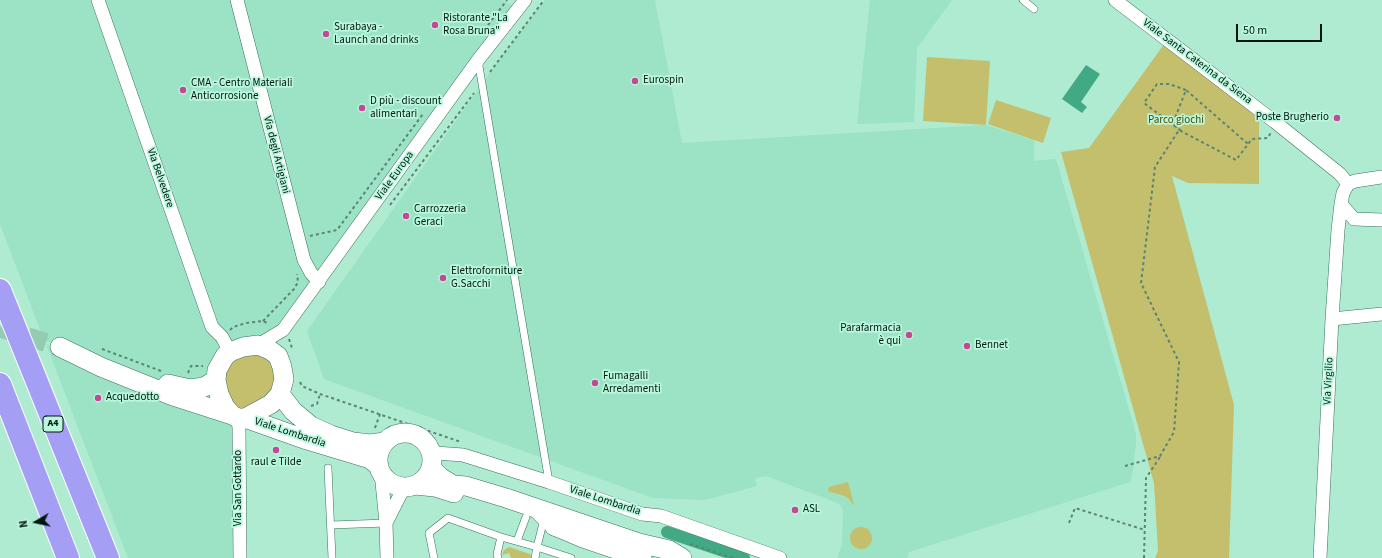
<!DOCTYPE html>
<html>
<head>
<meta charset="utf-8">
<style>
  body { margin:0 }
  #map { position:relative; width:1382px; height:558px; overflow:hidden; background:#aeebd0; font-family:"Source Sans 3",sans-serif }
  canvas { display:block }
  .north { position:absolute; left:16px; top:502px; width:40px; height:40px; -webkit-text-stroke:3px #baf8dd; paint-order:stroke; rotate:261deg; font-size:11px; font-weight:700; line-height:16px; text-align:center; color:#01170e }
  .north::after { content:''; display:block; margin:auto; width:14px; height:18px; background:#01170e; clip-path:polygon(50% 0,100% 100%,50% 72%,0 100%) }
  .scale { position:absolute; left:1236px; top:24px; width:86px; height:18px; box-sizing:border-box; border:2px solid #01170e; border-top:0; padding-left:5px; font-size:12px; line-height:14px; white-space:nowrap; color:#01170e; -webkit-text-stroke:3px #baf8dd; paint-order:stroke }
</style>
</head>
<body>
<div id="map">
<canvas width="1382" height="558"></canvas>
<div class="north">N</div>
<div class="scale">50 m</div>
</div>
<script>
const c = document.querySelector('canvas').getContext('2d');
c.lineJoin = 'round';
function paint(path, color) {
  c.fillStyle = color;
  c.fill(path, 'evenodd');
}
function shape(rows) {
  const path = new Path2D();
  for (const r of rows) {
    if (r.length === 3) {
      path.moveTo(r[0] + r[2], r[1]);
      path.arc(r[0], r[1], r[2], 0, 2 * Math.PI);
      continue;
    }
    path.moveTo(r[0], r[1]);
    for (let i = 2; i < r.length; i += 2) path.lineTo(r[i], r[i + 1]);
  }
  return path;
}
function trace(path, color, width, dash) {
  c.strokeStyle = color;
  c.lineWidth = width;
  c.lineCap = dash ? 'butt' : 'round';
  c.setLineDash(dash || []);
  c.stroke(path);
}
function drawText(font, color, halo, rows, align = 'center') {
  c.font = font + ' "Source Sans 3",sans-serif';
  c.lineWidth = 3.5;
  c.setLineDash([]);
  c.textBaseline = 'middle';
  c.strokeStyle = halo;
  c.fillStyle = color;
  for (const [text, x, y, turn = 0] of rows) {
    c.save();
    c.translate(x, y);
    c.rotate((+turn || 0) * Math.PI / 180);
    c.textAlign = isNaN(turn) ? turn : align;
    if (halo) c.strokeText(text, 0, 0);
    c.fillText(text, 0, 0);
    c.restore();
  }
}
paint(shape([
  [0,0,502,0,517,8,283,328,216,368,191,387,151,378,44,340,0,224],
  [545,0,655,0,682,143,986,125,1034,140,1034,161,1056,159,1136,434,1136,443,1133,471,1130,482,909,552,907,558,837,558,842,545,843,510,840,505,835,502,766,476,755,478,757,486,705,500,653,498,324,379,307,331,489,74],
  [870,0,952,0,917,48,914,122,857,124],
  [46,344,232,418,236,558,128,558]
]), '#9ce2c4');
paint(shape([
  [1165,43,1259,114,1259,184,1188,183,1172,176,1234,405,1229,558,1155,558,1158,551,1154,483,1061,152,1089,148],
  [927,57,990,61,986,125,923,121],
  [996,100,1051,118,1043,143,988,124],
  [257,353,272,361,276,378,273,390,266,398,247,409,240,408,232,403,226,391,225,373,234,358],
  [848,482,854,505,853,505,850,500,845,496,828,491,829,487],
  [861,538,11],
  [509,547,530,554,532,558,511,558,509,553,502,555,504,550]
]), '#c4bf6c');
paint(shape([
  [1086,65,1100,74,1081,102,1087,107,1082,113,1062,99]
]), '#41aa84');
trace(shape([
  [667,532,744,558]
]), '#41aa84', 12);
trace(shape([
  [0,328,60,347]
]), '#94cbb3', 19, [19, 10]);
const service = shape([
  [1023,0,1034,9],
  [478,60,549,482],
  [328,468,332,558],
  [331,525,386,523],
  [517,541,526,517],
  [434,558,429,533,448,518,501,537,537,547,543,523,533,513],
  [498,558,497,554,501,537],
  [535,558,537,547,571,558]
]);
const minor = shape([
  [98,0,212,327,222,337,230,352],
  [237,0,304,260,311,273,319,282],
  [1115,0,1275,122,1340,174,1348,184],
  [1382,177,1355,181,1348,184,1343,193,1341,204,1354,219,1382,220],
  [1332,319,1382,314],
  [258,345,283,330,478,60,525,0],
  [238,418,239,428,240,558],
  [430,449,436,453,463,455,549,482,642,514,661,516,780,558],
  [381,472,386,523,387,558],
  [386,523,404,487],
  [1320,558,1332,319,1338,230,1341,204]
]);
const secondary = shape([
  [60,347,101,367,173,396,232,415,238,418,245,418,307,440,370,459,379,466],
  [168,384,190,389,204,387,216,380],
  [280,394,293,411,311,426,331,435,353,442,370,444,385,442],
  [232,415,225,407,219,394,216,380,217,370,225,356,230,352,243,347,258,345,270,350,278,356,282,367,284,379,280,394,271,404,245,418],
  [405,460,27],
  [431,468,440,477,453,485,466,486,506,498,639,543,669,550,682,558],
  [415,485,435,487,454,493],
  [554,526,569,532,583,538,642,558]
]);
const motorway = shape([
  [0,290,108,558],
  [0,384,68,558]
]);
trace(service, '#38725b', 8);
trace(minor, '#38725b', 14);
trace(secondary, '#38725b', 20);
trace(motorway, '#fff', 24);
trace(shape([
  [488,25,507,0],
  [490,72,544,0],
  [1186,90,1169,84,1157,84,1144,103,1180,130,1173,123,1186,90,1248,144],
  [390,205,474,93],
  [310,236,337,230,423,114],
  [263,321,294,289,298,282,297,274],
  [230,330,233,327,246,323,263,321,269,324],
  [289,339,292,348],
  [102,349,161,371],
  [188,373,191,366,203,366],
  [300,382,302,386,320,394,461,442],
  [311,406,317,404,320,394],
  [375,428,380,414],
  [1125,466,1160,456,1174,432,1179,362,1141,283,1155,167,1179,130,1236,160,1252,139,1268,138,1271,132],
  [1069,523,1075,508,1145,530],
  [690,544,733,558],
  [1144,558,1146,478,1160,457]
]), '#5a8572', 2, [3, 3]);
trace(service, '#fff', 7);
trace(minor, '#fff', 13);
trace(secondary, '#fff', 19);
trace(motorway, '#a49ff4', 22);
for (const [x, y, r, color] of [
  [435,25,4,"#c54795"],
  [326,34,4,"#c54795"],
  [635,81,4,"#c54795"],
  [183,90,4,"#c54795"],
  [362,108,4,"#c54795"],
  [1337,118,4,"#c54795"],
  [406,216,4,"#c54795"],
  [443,278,4,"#c54795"],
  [909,335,4,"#c54795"],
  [967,346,4,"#c54795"],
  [595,383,4,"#c54795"],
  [98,398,4,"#c54795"],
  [276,450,4,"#c54795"],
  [795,510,4,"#c54795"]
]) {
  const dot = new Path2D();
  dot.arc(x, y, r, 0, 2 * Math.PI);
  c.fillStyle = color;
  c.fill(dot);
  trace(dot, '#baf8dd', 1.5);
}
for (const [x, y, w] of [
  [53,424,20]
]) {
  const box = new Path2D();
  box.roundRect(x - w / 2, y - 8, w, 16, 3);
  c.fillStyle = '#baf8dd';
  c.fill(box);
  trace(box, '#01170e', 1);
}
drawText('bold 10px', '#01170e', null, [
  ["A4",53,424]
]);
drawText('11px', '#01170e', '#baf8dd', [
  ["Ristorante \"La",443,19],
  ["Rosa Bruna\"",443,32],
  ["Surabaya -",334,28],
  ["Launch and drinks",334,41],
  ["Eurospin",643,81],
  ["CMA - Centro Materiali",191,84],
  ["Anticorrosione",191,97],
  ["D più - discount",370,102],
  ["alimentari",370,115],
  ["Poste Brugherio",1329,118,"right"],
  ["Carrozzeria",414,210],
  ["Geraci",414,223],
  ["Elettroforniture",451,272],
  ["G.Sacchi",451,285],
  ["Parafarmacia",901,329,"right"],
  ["è qui",901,342,"right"],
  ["Bennet",975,346],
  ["Fumagalli",603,377],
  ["Arredamenti",603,390],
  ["Acquedotto",106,398],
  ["raul e Tilde",276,463,"center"],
  ["ASL",803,510]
], 'left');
drawText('11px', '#01170e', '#baf8dd', [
  ["Viale Santa Caterina da Siena",1197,62,37],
  ["Via degli Artigiani",276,155,76],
  ["Viale Europa",395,176,-54],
  ["Via Belvedere",160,178,71],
  ["Via Virgilio",1329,381,-87],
  ["Viale Lombardia",290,433,18],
  ["Via San Gottardo",239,488,-90],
  ["Viale Lombardia",605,501,18]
]);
drawText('11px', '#4e4900', '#baf8dd', [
  ["Parco giochi",1176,121]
]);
</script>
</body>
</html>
